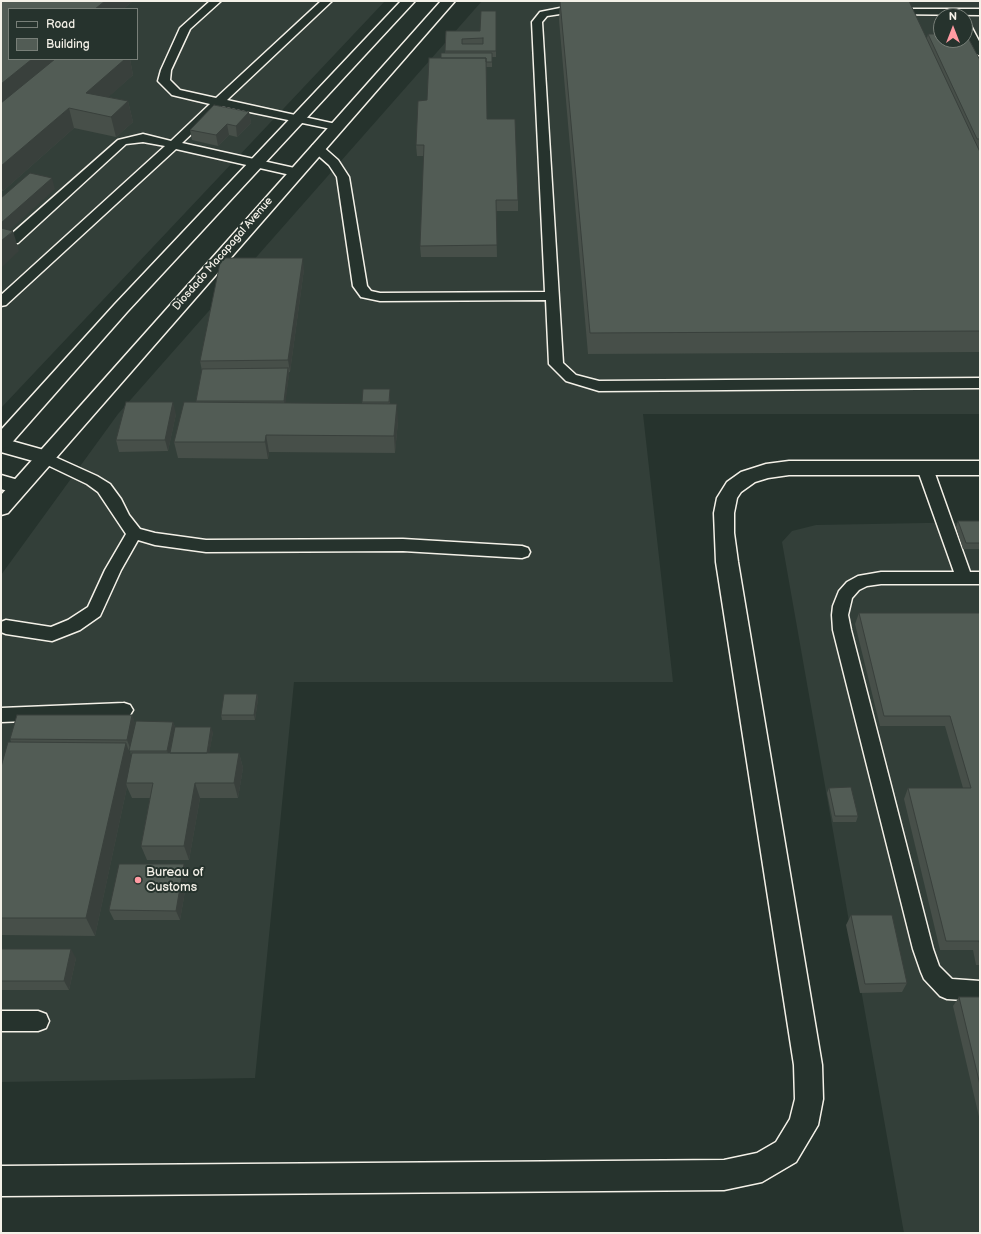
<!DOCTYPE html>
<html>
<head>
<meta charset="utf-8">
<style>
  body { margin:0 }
  #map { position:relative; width:981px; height:1234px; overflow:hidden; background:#26332d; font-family:"Balsamiq Sans",sans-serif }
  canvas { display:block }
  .frame { position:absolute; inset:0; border:2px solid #f4f1e8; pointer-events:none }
  .legend { position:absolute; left:8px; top:8px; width:130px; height:52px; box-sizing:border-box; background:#26332d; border:1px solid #787f78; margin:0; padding:5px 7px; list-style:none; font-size:12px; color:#f4f1e8 }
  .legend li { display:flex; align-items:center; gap:8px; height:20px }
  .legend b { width:20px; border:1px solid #787f78 }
  .north { position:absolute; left:933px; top:8px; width:40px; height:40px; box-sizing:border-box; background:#26332d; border:1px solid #787f78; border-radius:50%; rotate:0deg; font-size:11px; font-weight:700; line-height:16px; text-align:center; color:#f4f1e8 }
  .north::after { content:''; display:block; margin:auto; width:14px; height:18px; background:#ff9aa2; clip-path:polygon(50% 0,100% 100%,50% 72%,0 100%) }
</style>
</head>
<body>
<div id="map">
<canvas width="981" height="1234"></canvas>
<div class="frame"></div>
<ul class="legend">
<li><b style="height:5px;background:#26332d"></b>Road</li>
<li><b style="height:11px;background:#525c55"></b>Building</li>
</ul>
<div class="north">N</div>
</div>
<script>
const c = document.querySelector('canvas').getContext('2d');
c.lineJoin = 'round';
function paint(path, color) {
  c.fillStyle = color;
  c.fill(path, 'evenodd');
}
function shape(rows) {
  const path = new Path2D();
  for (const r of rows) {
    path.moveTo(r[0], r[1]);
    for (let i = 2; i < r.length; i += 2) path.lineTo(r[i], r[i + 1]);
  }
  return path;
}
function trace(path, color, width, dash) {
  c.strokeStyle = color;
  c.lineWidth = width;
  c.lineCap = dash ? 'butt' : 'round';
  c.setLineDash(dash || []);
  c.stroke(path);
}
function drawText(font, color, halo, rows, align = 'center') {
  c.font = font + ' "Balsamiq Sans",sans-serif';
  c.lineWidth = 4;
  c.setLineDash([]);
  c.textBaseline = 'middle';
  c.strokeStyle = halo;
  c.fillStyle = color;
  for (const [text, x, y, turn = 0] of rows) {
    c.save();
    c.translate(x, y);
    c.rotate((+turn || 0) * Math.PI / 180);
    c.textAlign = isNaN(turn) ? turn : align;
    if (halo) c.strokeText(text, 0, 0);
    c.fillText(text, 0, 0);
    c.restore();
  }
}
paint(shape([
  [1,1,385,1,1,408],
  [9,9,137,9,137,59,9,59],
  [482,1,980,1,980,414,643,414,673,682,294,682,255,1078,1,1082,1,575,118,414],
  [941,16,965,16,965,40,941,40],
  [980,522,980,1233,904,1233,782,542,792,531,816,525]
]), '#333f39');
const lane = shape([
  [210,1,221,1,190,29,171,70,170,80,180,90,216,98,321,1,332,1,227,100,336,124,342,127,336,130,221,106,182,143,299,169,301,172,299,175,295,176,176,149,6,305,1,306,1,295,165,146,143,142,126,144,18,243,8,243,7,240,8,237,118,140,143,134,171,141,210,104,172,95,158,81,161,70,180,28,210,1],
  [560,8,582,8,587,11,582,14,560,14,547,16,542,22,563,363,576,375,599,381,980,378,980,388,599,391,566,381,549,364,546,300,380,301,361,297,353,286,337,177,329,165,313,151,311,148,313,145,321,145,338,160,349,177,367,286,371,291,380,293,545,292,532,22,540,12,560,8],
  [892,9,980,9,980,15,888,14,887,12,888,10,892,9],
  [965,21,970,24,980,43,980,56,975,53,965,34,965,21],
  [44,452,97,476,110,484,121,499,129,515,140,529,155,533,206,540,403,539,522,546,528,548,530,552,528,556,522,558,403,551,206,552,155,545,138,540,121,570,100,616,80,630,52,641,6,634,1,632,1,622,6,620,51,627,68,620,88,607,105,570,126,534,98,492,87,484,39,461,36,457,39,453,44,452],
  [925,463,930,464,933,468,970,572,980,572,980,584,881,584,867,586,859,590,852,598,848,615,851,630,933,949,939,966,952,979,980,981,980,1001,947,999,940,996,924,979,921,972,913,949,833,630,832,615,833,606,839,591,847,582,858,576,881,572,954,572,917,468,920,464,925,463],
  [124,703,130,705,133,710,130,715,124,717,1,722,1,708,124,703],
  [1,1011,38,1011,46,1014,49,1021,46,1028,38,1031,1,1031,1,1011]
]);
const street = shape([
  [1,438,51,452,54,457,51,462,44,464,1,452,1,438],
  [789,461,980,461,980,475,789,475,768,478,755,482,741,492,737,498,734,513,734,533,738,562,822,1065,823,1099,818,1125,796,1162,762,1182,724,1190,1,1196,1,1166,724,1160,757,1153,776,1142,790,1119,795,1099,794,1065,716,562,714,513,717,498,727,482,741,472,766,464,789,461],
  [1,475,25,482,28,487,25,492,18,494,1,489,1,475]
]);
const secondary = shape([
  [401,1,415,1,127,312,8,447,1,449,1,430,115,304,401,1],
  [441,1,455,1,8,513,1,515,1,495,441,1]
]);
trace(lane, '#f4f1e8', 3);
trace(street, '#f4f1e8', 3);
trace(secondary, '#f4f1e8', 3);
paint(lane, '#26332d');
paint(street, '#26332d');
paint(secondary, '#26332d');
paint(shape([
  [1,1,133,1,123,9,9,59,130,59,133,75,108,97,128,101,133,122,116,137,74,128,3,191,1,190],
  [560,1,927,38,928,34,980,60,980,352,588,354,559,20],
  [496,11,496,57,492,57,492,67,486,67,487,119,518,200,518,211,496,211,497,257,421,257,420,246,424,156,417,156,416,145,427,100,441,58,445,53,446,31,480,31],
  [249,112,251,123,237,137,229,135,218,146,192,140,190,130],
  [304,269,290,372,289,372,289,374,285,403,362,404,362,402,390,389,390,404,398,421,395,453,269,452,268,459,178,458,174,442,196,402,202,371,200,361],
  [176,414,168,451,119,452,116,440],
  [958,521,980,521,980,549,963,549,956,527],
  [859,613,980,613,980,965,976,965,973,950,940,950,904,799,908,788,963,788,945,726,880,726,855,624],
  [257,694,258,699,255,720,222,720,221,715],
  [132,715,135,724,173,722,175,727,213,732,209,753,239,753,243,768,238,798,200,798,189,860,147,860,141,846,150,798,132,798,127,787,95,936,1,935,1,767,11,742,10,739],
  [128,750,130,750,131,756,131,758],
  [829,788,858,816,856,822,833,822,827,793],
  [188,874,180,920,114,920,109,910],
  [851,915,907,983,902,992,860,993,846,925],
  [1,949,76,958,69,990,1,990],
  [959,997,980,997,980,1121,953,1006]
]), '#474f49');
paint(shape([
  [105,1,133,1,123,9,95,9],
  [32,59,62,59,1,109,1,84],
  [125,59,130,59,133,75,91,113,86,93],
  [128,101,133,122,116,137,111,117],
  [69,108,74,128,3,191,1,186,1,166],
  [249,112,251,123,237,137,236,126],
  [227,124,229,135,218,146,216,135],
  [52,178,55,189,3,236,1,232,1,223],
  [13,231,19,251,1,268,1,241],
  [303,258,304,269,290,372,288,360],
  [288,368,289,374,285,407,284,401],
  [390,389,390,395,389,408,389,402],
  [173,402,176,414,168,451,165,440],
  [397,404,398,421,395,453,394,436],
  [266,435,269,452,268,459,265,442],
  [257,694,258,699,255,720,254,715],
  [132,715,136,726,131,750,127,740],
  [173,722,175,727,169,756,167,751],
  [211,727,213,732,208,761,207,755],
  [126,743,133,762,126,783,127,787,95,936,86,918],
  [239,753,243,768,238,798,234,783],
  [195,783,200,798,189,860,184,846],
  [184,864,188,874,180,920,176,911],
  [71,949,76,958,69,990,64,981]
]), '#39403c');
const building = shape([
  [1,1,105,1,95,9,9,9,9,59,32,59,1,84,1,1],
  [560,1,909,1,980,152,980,331,590,333,560,1],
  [481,11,496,11,496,51,445,51,446,31,480,31,481,11],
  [483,38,483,44,462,44,462,39,483,38],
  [928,34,941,34,941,40,965,40,965,34,966,34,980,60,980,139,977,139,928,34],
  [441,53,492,53,492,62,486,62,486,58,441,58,441,53],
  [429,58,486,58,487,119,515,119,518,200,496,200,497,245,420,246,424,145,416,145,418,101,427,100,429,58],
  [55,59,125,59,86,93,128,101,111,117,69,108,1,166,1,103,55,59],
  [214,105,249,112,236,126,227,124,216,135,190,130,214,105],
  [30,173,52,178,1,223,1,198,30,173],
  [1,228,13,231,1,241,1,228],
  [221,258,303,258,288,360,200,361,221,258],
  [288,368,284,401,196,401,202,369,288,368],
  [363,389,390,389,389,402,362,402,363,389],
  [126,402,173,402,165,440,116,440,126,402],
  [184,402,397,404,394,436,266,435,265,442,174,442,184,402],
  [958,521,980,521,980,543,966,543,958,521],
  [859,613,980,613,980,946,979,941,946,941,908,788,971,788,950,716,884,716,859,613],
  [224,694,257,694,254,715,221,715,224,694],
  [17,715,132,715,127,740,10,739,17,715],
  [136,721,173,722,167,751,129,751,136,721],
  [175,727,211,727,207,753,170,753,175,727],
  [8,742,126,743,86,918,1,918,1,767,8,742],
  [132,753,239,753,234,783,195,783,184,846,141,846,153,783,126,783,132,753],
  [851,787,858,816,835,816,829,788,851,787],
  [119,864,184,864,176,911,109,910,119,864],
  [851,915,892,915,907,983,865,984,851,915],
  [1,949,71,949,64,981,1,981,1,949],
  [959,997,980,997,980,1085,959,997]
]);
paint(building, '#525c55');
trace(building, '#39403c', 1);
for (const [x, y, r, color] of [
  [138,880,4,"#ff9aa2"]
]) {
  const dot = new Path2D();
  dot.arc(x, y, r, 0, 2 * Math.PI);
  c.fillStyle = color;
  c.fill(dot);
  trace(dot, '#26332d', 1.5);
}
drawText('11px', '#f4f1e8', '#26332d', [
  ["Diosdado Macapagal Avenue",223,254,-49]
]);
drawText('13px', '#f4f1e8', '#26332d', [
  ["Bureau of",146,873],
  ["Customs",146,888]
], 'left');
</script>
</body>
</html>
